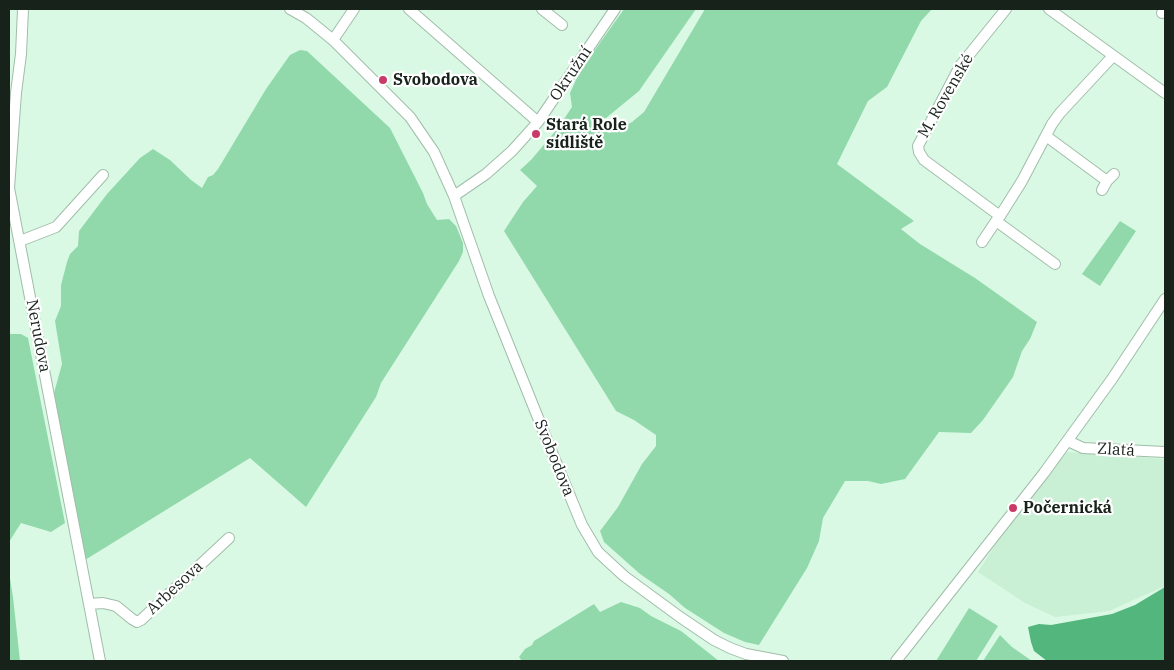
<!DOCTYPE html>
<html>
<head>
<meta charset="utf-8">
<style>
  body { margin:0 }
  #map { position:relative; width:1174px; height:670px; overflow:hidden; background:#daf9e4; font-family:"IBM Plex Serif",serif }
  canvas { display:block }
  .frame { position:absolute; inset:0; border:10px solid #17221b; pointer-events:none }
</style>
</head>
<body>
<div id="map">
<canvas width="1174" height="670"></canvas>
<div class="frame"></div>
</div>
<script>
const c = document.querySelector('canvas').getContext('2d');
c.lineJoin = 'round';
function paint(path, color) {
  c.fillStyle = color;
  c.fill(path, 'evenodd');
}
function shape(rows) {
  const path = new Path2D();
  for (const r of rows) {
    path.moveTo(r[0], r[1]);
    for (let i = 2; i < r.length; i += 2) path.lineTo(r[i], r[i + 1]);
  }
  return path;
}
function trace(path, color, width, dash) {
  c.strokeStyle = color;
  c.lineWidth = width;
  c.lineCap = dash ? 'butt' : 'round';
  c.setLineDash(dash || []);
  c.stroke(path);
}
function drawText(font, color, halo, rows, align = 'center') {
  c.font = font + ' "IBM Plex Serif",serif';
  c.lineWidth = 4.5;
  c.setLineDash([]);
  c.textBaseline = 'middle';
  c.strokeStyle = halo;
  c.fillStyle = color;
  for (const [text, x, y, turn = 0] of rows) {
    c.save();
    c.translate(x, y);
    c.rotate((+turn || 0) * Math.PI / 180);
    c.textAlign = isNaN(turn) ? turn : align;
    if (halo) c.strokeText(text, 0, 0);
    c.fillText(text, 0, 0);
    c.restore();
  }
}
paint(shape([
  [1065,452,1165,459,1165,586,1109,611,1055,617,1025,603,978,572,995,545]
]), '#c9efd5');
paint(shape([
  [624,9,696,9,639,91,606,118,592,120,592,124,595,128,610,133,632,122,644,112,705,9,932,9,921,21,887,87,868,101,837,164,914,221,901,229,920,244,975,278,1037,322,1030,339,1022,351,1013,377,983,420,971,433,939,432,905,479,881,484,868,481,845,481,823,518,819,541,807,568,759,645,745,642,724,633,685,608,669,594,640,574,604,542,600,531,618,507,642,464,656,446,656,435,634,420,616,411,504,231,523,202,537,186,520,170,531,160,558,128,572,107,570,93,580,71],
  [300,50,307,51,390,128,423,193,427,204,437,220,449,219,456,226,463,243,463,252,459,261,381,383,376,397,306,507,250,458,85,560,54,393,62,364,55,321,61,306,61,285,67,262,70,254,78,246,79,231,107,194,140,158,153,149,170,160,191,180,202,188,208,177,213,175,218,169,266,89,290,55],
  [1120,221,1136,231,1100,286,1082,274],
  [9,334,21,334,28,338,65,523,51,532,21,523,9,542],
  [9,572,13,597,20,661,9,661],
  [621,602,640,608,651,616,681,631,719,661,522,661,519,657,525,649,532,645,534,641,594,604,600,612],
  [969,608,998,626,976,661,936,661],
  [1000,635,1012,647,1032,661,983,661]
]), '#91d9ab');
paint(shape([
  [1165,587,1165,661,1047,661,1034,651,1031,642,1028,627,1039,624,1051,625,1112,614,1135,605]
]), '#53b67c');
const minor = shape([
  [23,9,21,54,16,93,9,188,100,661],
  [290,9,306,18,333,40,410,117,434,152,454,196,489,296,551,450,582,525,598,552,624,576,680,617,714,640,730,648,746,654,783,661],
  [409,9,538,122],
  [542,9,562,25],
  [1006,9,960,66,918,146,919,152,924,160,1000,216,1022,181,1052,124,1060,113,1113,56],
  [1049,9,1165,93],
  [1162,13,1165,10],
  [333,40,354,9],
  [1046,136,1107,181],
  [1102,190,1107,181,1114,174],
  [454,196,486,174,512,151,538,122,615,9],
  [1000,216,996,221,1055,264],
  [20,241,56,227,103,175],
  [982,242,996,221],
  [1068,441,1083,448,1165,452],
  [89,604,103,603,116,606,132,619,137,622,141,620,229,538],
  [896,661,1044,473,1112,379,1165,299]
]);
trace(minor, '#a0bda9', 12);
trace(minor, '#fff', 10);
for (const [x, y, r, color] of [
  [383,80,5,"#c83a68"],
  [536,134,5,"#c83a68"],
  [1013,508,5,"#c83a68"]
]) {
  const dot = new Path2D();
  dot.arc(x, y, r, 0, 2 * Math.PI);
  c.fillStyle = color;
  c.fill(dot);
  trace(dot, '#fff', 2);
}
drawText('16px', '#17221b', '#fff', [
  ["Okružní",571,74,-56],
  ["M. Rovenské",946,96,-60],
  ["Nerudova",38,336,79],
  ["Zlatá",1116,450,3],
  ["Svobodova",554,458,68],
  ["Arbesova",175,588,-43]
]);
drawText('bold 16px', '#17221b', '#fff', [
  ["Svobodova",393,80],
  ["Stará Role",546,125],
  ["sídliště",546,143],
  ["Počernická",1023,508]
], 'left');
</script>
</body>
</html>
